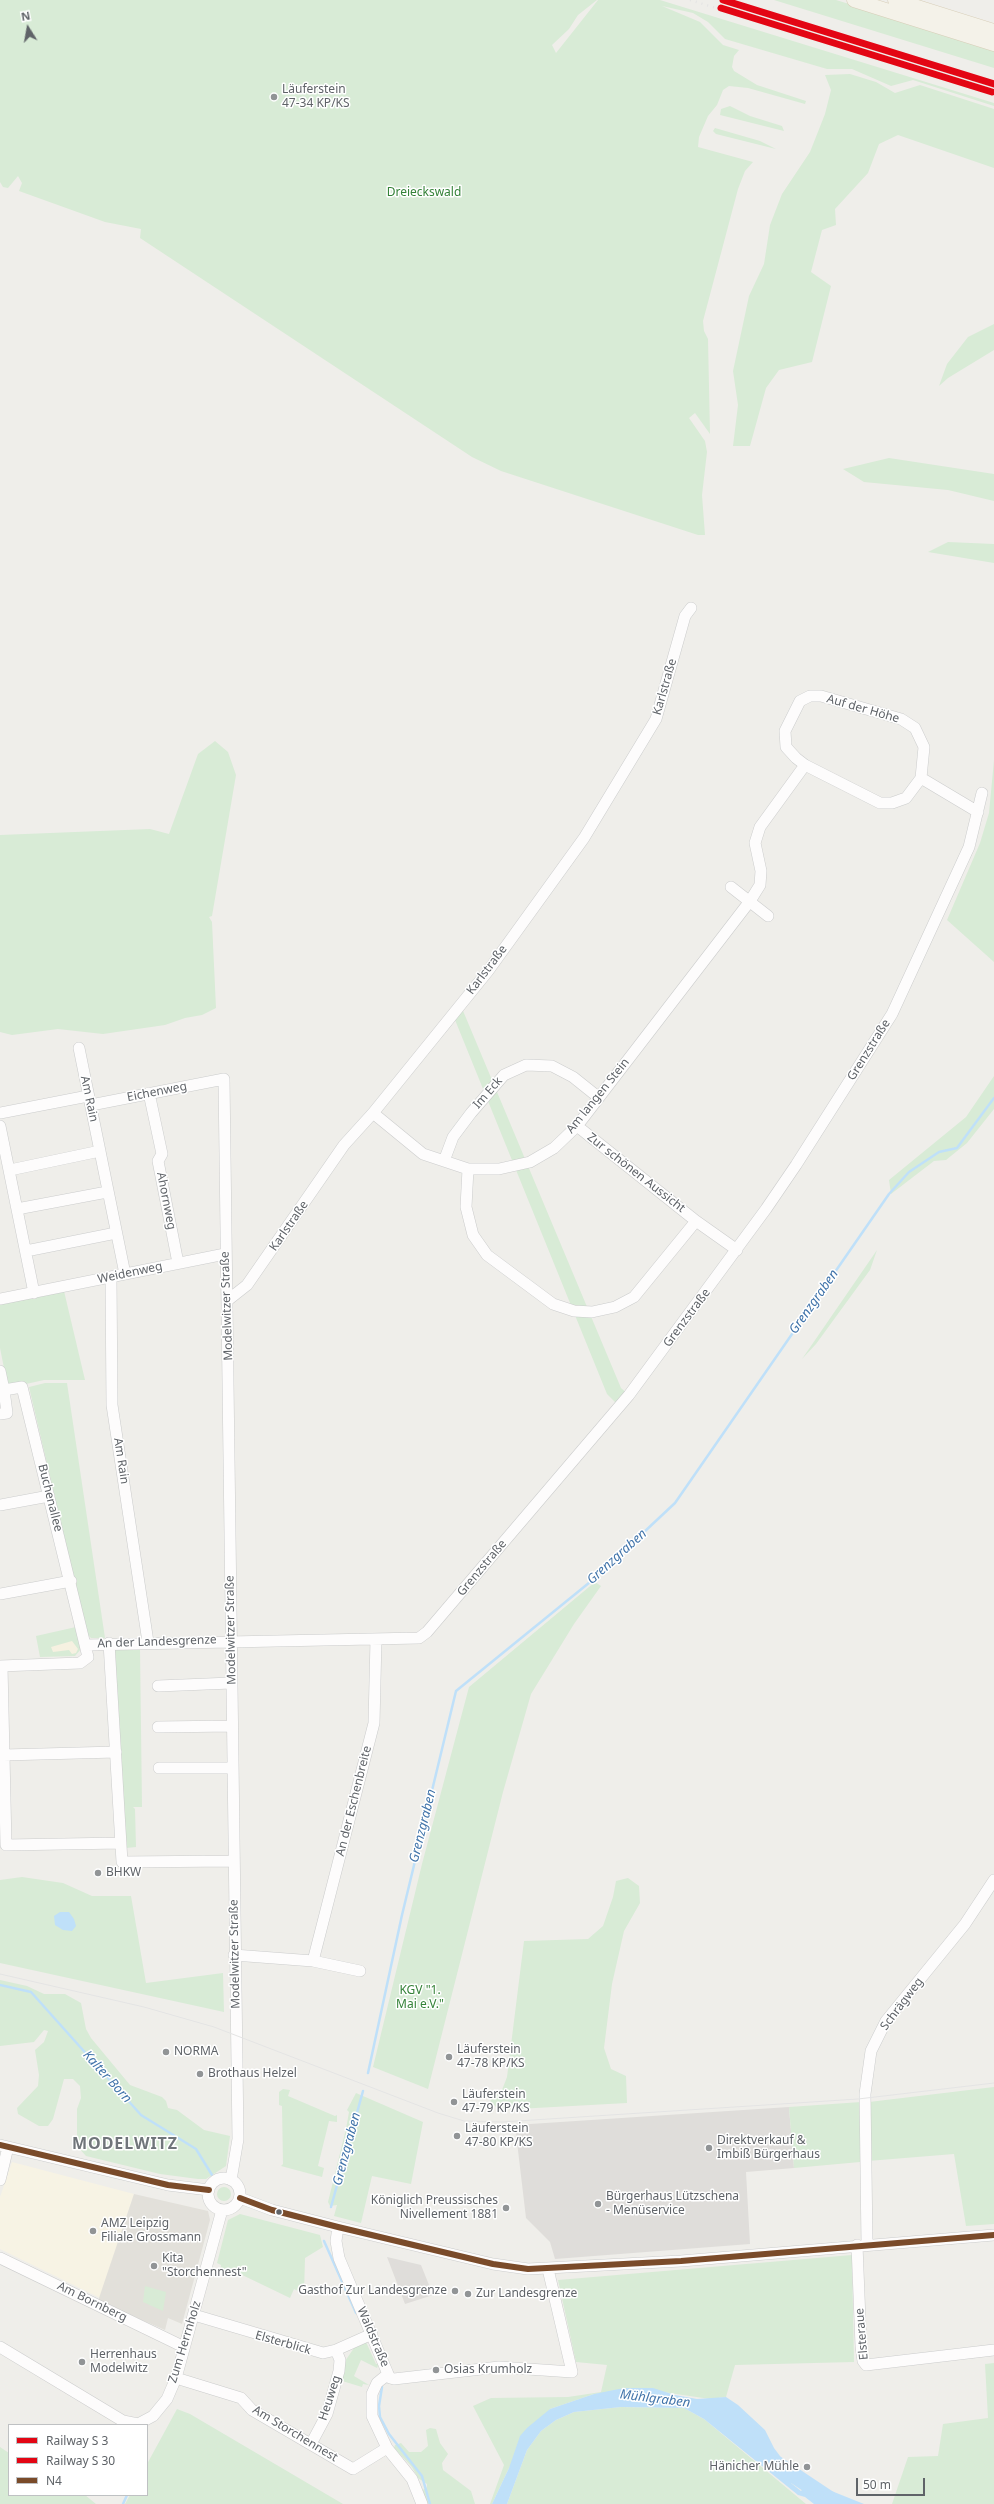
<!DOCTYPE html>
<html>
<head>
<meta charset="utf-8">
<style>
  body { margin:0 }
  #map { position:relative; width:994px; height:2504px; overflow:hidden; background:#efeeea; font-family:"Noto Sans",sans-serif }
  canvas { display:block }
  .legend { position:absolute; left:8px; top:2424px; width:140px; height:72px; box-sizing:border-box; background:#fff; border:1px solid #bfc1c3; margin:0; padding:5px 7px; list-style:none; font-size:12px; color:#5f6368 }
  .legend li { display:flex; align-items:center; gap:8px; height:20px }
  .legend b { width:20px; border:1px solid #bfc1c3 }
  .north { position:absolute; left:8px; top:8px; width:40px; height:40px; -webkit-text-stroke:3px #fff; paint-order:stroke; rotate:349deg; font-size:11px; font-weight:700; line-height:16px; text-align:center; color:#5f6368 }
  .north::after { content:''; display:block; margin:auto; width:14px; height:18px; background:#5f6368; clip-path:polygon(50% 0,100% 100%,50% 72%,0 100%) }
  .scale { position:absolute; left:856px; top:2478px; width:69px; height:18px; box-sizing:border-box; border:2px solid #5f6368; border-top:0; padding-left:5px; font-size:12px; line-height:14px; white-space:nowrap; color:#5f6368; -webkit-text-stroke:3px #fff; paint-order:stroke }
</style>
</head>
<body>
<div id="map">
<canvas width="994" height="2504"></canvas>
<ul class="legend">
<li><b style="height:5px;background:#e30614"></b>Railway S 3</li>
<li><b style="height:5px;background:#e30614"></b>Railway S 30</li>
<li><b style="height:5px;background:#7a4b2a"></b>N4</li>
</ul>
<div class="north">N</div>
<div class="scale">50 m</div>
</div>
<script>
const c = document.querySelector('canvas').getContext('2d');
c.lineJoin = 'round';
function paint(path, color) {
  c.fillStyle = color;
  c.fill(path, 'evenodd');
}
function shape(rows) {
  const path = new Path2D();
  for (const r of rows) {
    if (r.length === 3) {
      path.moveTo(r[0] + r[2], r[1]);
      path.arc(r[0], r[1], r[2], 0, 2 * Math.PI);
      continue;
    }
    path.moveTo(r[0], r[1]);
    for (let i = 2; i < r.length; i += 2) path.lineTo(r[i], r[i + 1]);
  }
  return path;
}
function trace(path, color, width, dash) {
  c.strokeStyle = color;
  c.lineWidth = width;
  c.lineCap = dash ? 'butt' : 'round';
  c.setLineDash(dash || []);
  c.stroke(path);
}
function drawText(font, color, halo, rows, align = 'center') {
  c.font = font + ' "Noto Sans",sans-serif';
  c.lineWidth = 3;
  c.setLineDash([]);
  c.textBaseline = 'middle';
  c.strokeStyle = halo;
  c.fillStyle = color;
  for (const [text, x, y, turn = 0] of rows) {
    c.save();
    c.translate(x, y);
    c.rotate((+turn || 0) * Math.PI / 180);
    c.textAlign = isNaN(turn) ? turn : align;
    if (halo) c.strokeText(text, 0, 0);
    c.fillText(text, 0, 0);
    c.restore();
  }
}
paint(shape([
  [12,2162,134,2194,100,2298,0,2249,0,2197]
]), '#f7f3e4');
paint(shape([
  [789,2107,794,2168,746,2172,750,2244,555,2259,550,2242,526,2218,515,2125],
  [387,2257,421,2265,433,2295,405,2304]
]), '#dfddda');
paint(shape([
  [134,2194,208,2211,210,2220,182,2324,168,2318,165,2330,98,2301]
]), '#e2e0da');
paint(shape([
  [0,0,597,0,578,15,569,29,552,45,556,53,598,0,660,0,994,103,994,106,913,80,891,86,852,69,827,69,725,39,708,22,693,13,662,6,700,22,723,45,739,50,734,56,732,67,734,71,757,85,806,101,805,104,748,88,729,86,723,90,717,105,708,116,699,137,698,147,753,162,745,171,738,189,703,321,704,331,708,339,710,434,695,413,689,418,705,441,707,452,702,495,705,535,698,535,501,471,472,457,140,238,141,229,105,222,19,191,22,183,18,176,8,188,3,187,0,182],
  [774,0,836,0,994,48,994,68],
  [850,74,876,82,895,93,920,85,994,109,994,168,898,135,879,144,868,173,835,209,836,225,822,230,811,272,831,286,812,362,779,370,766,388,750,446,733,446,738,405,733,371,749,296,764,264,770,225,782,194,810,152,825,114,831,90,825,75],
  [730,106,750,116,782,126,784,131,720,115,721,109],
  [715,128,760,141,776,149,716,134,713,131],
  [994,324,994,350,948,378,939,386,947,364,968,337],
  [889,458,994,474,994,501,948,490,864,482,843,469],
  [948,542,994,544,994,563,928,552],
  [215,741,228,752,236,775,212,916,209,917,212,922,216,1008,202,1015,185,1018,165,1025,103,1034,58,1029,12,1035,0,1032,0,835,150,829,169,834,198,754],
  [994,760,994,962,947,920,980,843,989,813],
  [461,1006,621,1388,629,1395,620,1407,607,1394,453,1015],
  [994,1076,994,1109,967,1143,946,1160,934,1161,891,1194,889,1180,966,1117],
  [877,1250,870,1270,816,1344,802,1359],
  [64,1291,85,1380,44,1380,8,1388,0,1348,0,1303],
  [45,1383,67,1383,105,1638,91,1638,87,1634,29,1387],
  [595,1582,601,1586,574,1624,531,1694,503,1792,428,2089,373,2067,422,1864,469,1687],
  [76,1627,81,1649,75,1656,40,1657,36,1636],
  [115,1648,140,1648,142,1807,133,1807,135,1809,136,1847,126,1848,113,1653],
  [22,1877,63,1883,92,1896,131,1896,146,1983,223,1973,224,2012,0,1963,0,1880],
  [628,1878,639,1886,640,1903,624,1931,612,1984,604,2048,611,2069,626,2076,627,2103,499,2110,490,2101,502,2090,507,2077,524,1941,588,1939,603,1926,613,1897,616,1881],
  [0,1980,27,1986,44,1994,65,1994,81,2003,86,2029,91,2038,130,2085,162,2097,166,2101,168,2108,177,2110,204,2130,230,2136,226,2166,206,2179,198,2179,160,2174,86,2156,77,2146,77,2109,81,2098,80,2086,73,2079,64,2079,53,2119,48,2126,39,2126,18,2114,17,2108,38,2086,39,2075,35,2050,44,2042,48,2031,44,2030,34,2042,0,2046],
  [994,2087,994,2224,966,2226,954,2154,868,2161,869,2102],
  [283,2089,290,2090,288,2096,335,2116,337,2115,337,2122,329,2121,318,2166,324,2168,322,2177,281,2166,283,2164,282,2106,279,2105,279,2092],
  [356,2093,423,2122,411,2184,372,2176,361,2223,334,2216,337,2205,330,2206,328,2202,346,2129,349,2112,347,2110],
  [861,2102,860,2162,794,2168,789,2107],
  [224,2194,7],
  [240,2214,320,2235,323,2247,305,2258,304,2294,294,2289,290,2298,236,2272,224,2275,220,2271,221,2265,217,2263,228,2220],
  [852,2255,854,2362,735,2365,726,2397,710,2399,642,2389,594,2394,550,2409,509,2468,492,2504,490,2504,504,2465,473,2406,491,2398,568,2397,601,2392,607,2365,576,2362,558,2280],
  [145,2286,166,2292,163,2311,143,2302],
  [366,2342,376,2364,379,2363,377,2368,361,2360,354,2376,369,2385,363,2384,362,2387,339,2380,343,2364,354,2348],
  [994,2363,994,2504,892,2504,908,2457,938,2456,943,2424,988,2418,985,2364],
  [621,2407,684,2408,704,2419,806,2504,507,2504,527,2450,541,2431,556,2420,574,2412],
  [177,2409,190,2414,343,2504,125,2504,130,2495,147,2495,147,2464],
  [430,2428,436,2429,440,2443,448,2454,442,2463,443,2470,471,2491,475,2504,426,2504,423,2490,427,2487,427,2484,418,2478,412,2467,394,2448,395,2445,401,2443,409,2452,421,2452,428,2446,426,2430],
  [0,2447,9,2453,9,2495,85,2495,96,2504,0,2504]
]), '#d8ebd6');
paint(shape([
  [72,1641,78,1649,76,1653,72,1654,69,1650,53,1652,51,1647]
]), '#f6f1e1');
paint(shape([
  [60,1912,69,1912,74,1919,76,1926,72,1931,63,1930,55,1925,54,1916],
  [624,2388,653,2388,675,2395,697,2399,726,2397,738,2405,765,2430,774,2448,786,2464,798,2472,791,2483,801,2491,809,2482,864,2504,814,2504,805,2497,798,2495,704,2419,684,2408,621,2407,574,2412,556,2420,541,2431,527,2450,507,2504,492,2504,509,2468,520,2436,527,2428,550,2409,594,2394]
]), '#bfe0f9');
trace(shape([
  [0,1985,31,1992,141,2115,196,2149,212,2175],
  [368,2073,402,1915,456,1691,595,1578,675,1503,889,1194,909,1172,939,1152,957,1148,994,1098],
  [331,2207,363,2091],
  [324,2241,356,2313],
  [382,2387,379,2406,380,2417,389,2434,422,2476,430,2504],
  [123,2504,127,2495]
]), '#bfe0f9', 2.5);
trace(shape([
  [777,2464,837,2504]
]), '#bfe0f9', 16);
const minor = shape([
  [921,778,906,798,892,803,880,803,805,765,796,758,786,747,785,731,800,701,810,696,821,696,901,719,915,728,924,747,921,778,978,812],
  [731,887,768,916],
  [79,1048,125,1274],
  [149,1093,162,1154,158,1161,178,1263],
  [91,1105,224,1079,238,2139,231,2180],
  [0,1113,88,1096],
  [373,1113,423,1154,468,1169,499,1169,530,1162,554,1148,577,1126,750,901,760,885,761,871,755,843,760,827,805,765],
  [0,1126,34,1293],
  [577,1126,696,1221,737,1250],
  [444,1161,453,1137,471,1113,504,1075,526,1065,552,1066,573,1077,598,1097],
  [468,1169,466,1207,473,1235,487,1255,553,1304,574,1311,592,1312,615,1307,634,1297,696,1221],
  [10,1170,100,1151],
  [17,1209,107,1192],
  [26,1251,116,1233],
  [111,1278,112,1405,148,1642],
  [0,1299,225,1254],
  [228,1300,247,1285,344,1145,373,1113,488,971,584,838,656,719,685,616,691,608],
  [0,1371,4,1390,22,1387,88,1657,80,1663,0,1666],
  [0,1414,7,1413,4,1390],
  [0,1505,49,1496],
  [0,1594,71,1581],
  [109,1643,122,1862,233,1861],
  [87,1645,419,1638,427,1632,629,1395,766,1209,796,1165,892,1014,969,847,982,793],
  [2,1666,6,1845,121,1843],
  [158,1686,231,1683],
  [158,1727,232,1726],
  [4,1755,116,1752],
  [159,1768,233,1768],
  [234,1955,313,1961,360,1971],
  [313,1961,374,1723,376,1639],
  [0,2145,168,2185,209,2190],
  [224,2194,16],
  [0,2180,8,2147],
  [240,2198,272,2210,338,2227,493,2264,528,2269,681,2261,994,2235],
  [338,2227,336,2241,339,2258,388,2374,390,2378,394,2379,499,2367,572,2372,548,2269],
  [867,2244,865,2094,871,2051,886,2021,965,1924,994,1880],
  [857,2245,861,2346,863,2361,866,2365,994,2350],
  [0,2258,184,2347],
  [194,2315,323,2353,336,2350,372,2334],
  [0,2347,123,2421,138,2424,153,2416,167,2399,176,2378,222,2210],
  [388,2374,377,2383,372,2394,372,2416,387,2448,412,2479,422,2504],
  [176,2378,241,2398,252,2410,353,2469,387,2448],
  [311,2444,327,2414,339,2371,340,2360,336,2350]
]);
const major = shape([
  [854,0,994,44],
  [895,0,994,31]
]);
trace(minor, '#cbcccc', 12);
trace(major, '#d7ceb8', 15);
trace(minor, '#fdfcfc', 11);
trace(major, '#f4f2e9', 14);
trace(shape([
  [0,1974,144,2007,214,2027,438,2113,464,2121,502,2122,858,2099,994,2083]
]), '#e4e4e4', 1);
trace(shape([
  [690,0,994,94]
]), '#e4e4e4', 2.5, [1, 5]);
trace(shape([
  [0,2145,168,2185,209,2190],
  [240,2198,272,2210,338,2227,493,2264,528,2269,681,2261,994,2235]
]), '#7a4b2a', 6);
trace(shape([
  [723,0,994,84]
]), '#e30614', 7);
trace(shape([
  [721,8,992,92]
]), '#e30614', 7);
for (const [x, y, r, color] of [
  [274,97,4,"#919496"],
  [98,1873,4,"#919496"],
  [166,2052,4,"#919496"],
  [449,2057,4,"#919496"],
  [200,2074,4,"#919496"],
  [454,2102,4,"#919496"],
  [457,2136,4,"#919496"],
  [709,2148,4,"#919496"],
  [598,2204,4,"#919496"],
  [506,2208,4,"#919496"],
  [279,2212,3.5,"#5f6368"],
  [93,2231,4,"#919496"],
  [154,2266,4,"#919496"],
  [455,2291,4,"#919496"],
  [468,2294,4,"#919496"],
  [82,2362,4,"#919496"],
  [436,2370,4,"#919496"],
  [807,2467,4,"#919496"]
]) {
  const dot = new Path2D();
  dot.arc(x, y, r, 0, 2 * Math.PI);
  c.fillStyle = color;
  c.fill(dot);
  trace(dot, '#fff', 1.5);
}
drawText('12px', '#5f6368', '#fff', [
  ["Läuferstein",282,90],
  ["47-34 KP/KS",282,104],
  ["BHKW",106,1873],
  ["Läuferstein",457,2050],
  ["47-78 KP/KS",457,2064],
  ["NORMA",174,2052],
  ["Brothaus Helzel",208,2074],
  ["Läuferstein",462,2095],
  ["47-79 KP/KS",462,2109],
  ["Läuferstein",465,2129],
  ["47-80 KP/KS",465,2143],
  ["Direktverkauf &",717,2141],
  ["Imbiß Bürgerhaus",717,2155],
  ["Bürgerhaus Lützschena",606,2197],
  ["- Menüservice",606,2211],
  ["Königlich Preussisches",498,2201,"right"],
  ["Nivellement 1881",498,2215,"right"],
  ["AMZ Leipzig",101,2224],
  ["Filiale Grossmann",101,2238],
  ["Kita",162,2259],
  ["\"Storchennest\"",162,2273],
  ["Gasthof Zur Landesgrenze",447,2291,"right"],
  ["Zur Landesgrenze",476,2294],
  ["Herrenhaus",90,2355],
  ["Modelwitz",90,2369],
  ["Osias Krumholz",444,2370],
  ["Hänicher Mühle",799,2467,"right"]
], 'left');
drawText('12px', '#348238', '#fff', [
  ["Dreieckswald",424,193],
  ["KGV \"1.",420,1991],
  ["Mai e.V.\"",420,2005]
]);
drawText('12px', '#5f6368', '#fff', [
  ["Karlstraße",665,687,-74],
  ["Auf der Höhe",863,709,16],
  ["Karlstraße",487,970,-53],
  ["Grenzstraße",869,1050,-58],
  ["Eichenweg",157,1092,-11],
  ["Im Eck",488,1093,-49],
  ["Am langen Stein",598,1096,-51],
  ["Am Rain",89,1099,78],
  ["Zur schönen Aussicht",636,1173,38],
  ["Ahornweg",166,1201,79],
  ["Karlstraße",289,1226,-55],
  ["Weidenweg",130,1273,-12],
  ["Modelwitzer Straße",227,1306,-92],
  ["Grenzstraße",687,1318,-53],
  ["Am Rain",121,1461,81],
  ["Buchenallee",50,1498,76],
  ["Grenzstraße",482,1568,-50],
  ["Modelwitzer Straße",231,1630,-91],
  ["An der Landesgrenze",157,1642,-2],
  ["An der Eschenbreite",354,1801,-76],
  ["Modelwitzer Straße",235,1954,-91],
  ["Schrägweg",902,2004,-53],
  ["Am Bornberg",92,2302,26],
  ["Elsteraue",862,2334,-95],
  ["Waldstraße",373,2337,67],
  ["Zum Herrnholz",185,2342,-73],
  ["Elsterblick",283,2343,16],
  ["Heuweg",330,2398,-72],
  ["Am Storchennest",295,2434,31]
]);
drawText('italic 13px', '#4174aa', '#fff', [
  ["Grenzgraben",814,1302,-55],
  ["Grenzgraben",617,1557,-42],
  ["Grenzgraben",423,1826,-76],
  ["Kalter Born",107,2077,48],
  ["Grenzgraben",347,2149,-75],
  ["Mühlgraben",655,2399,7]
]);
c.letterSpacing = '1px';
drawText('bold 16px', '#70757a', '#fff', [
  ["MODELWITZ",125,2144]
]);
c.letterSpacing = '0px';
</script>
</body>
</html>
